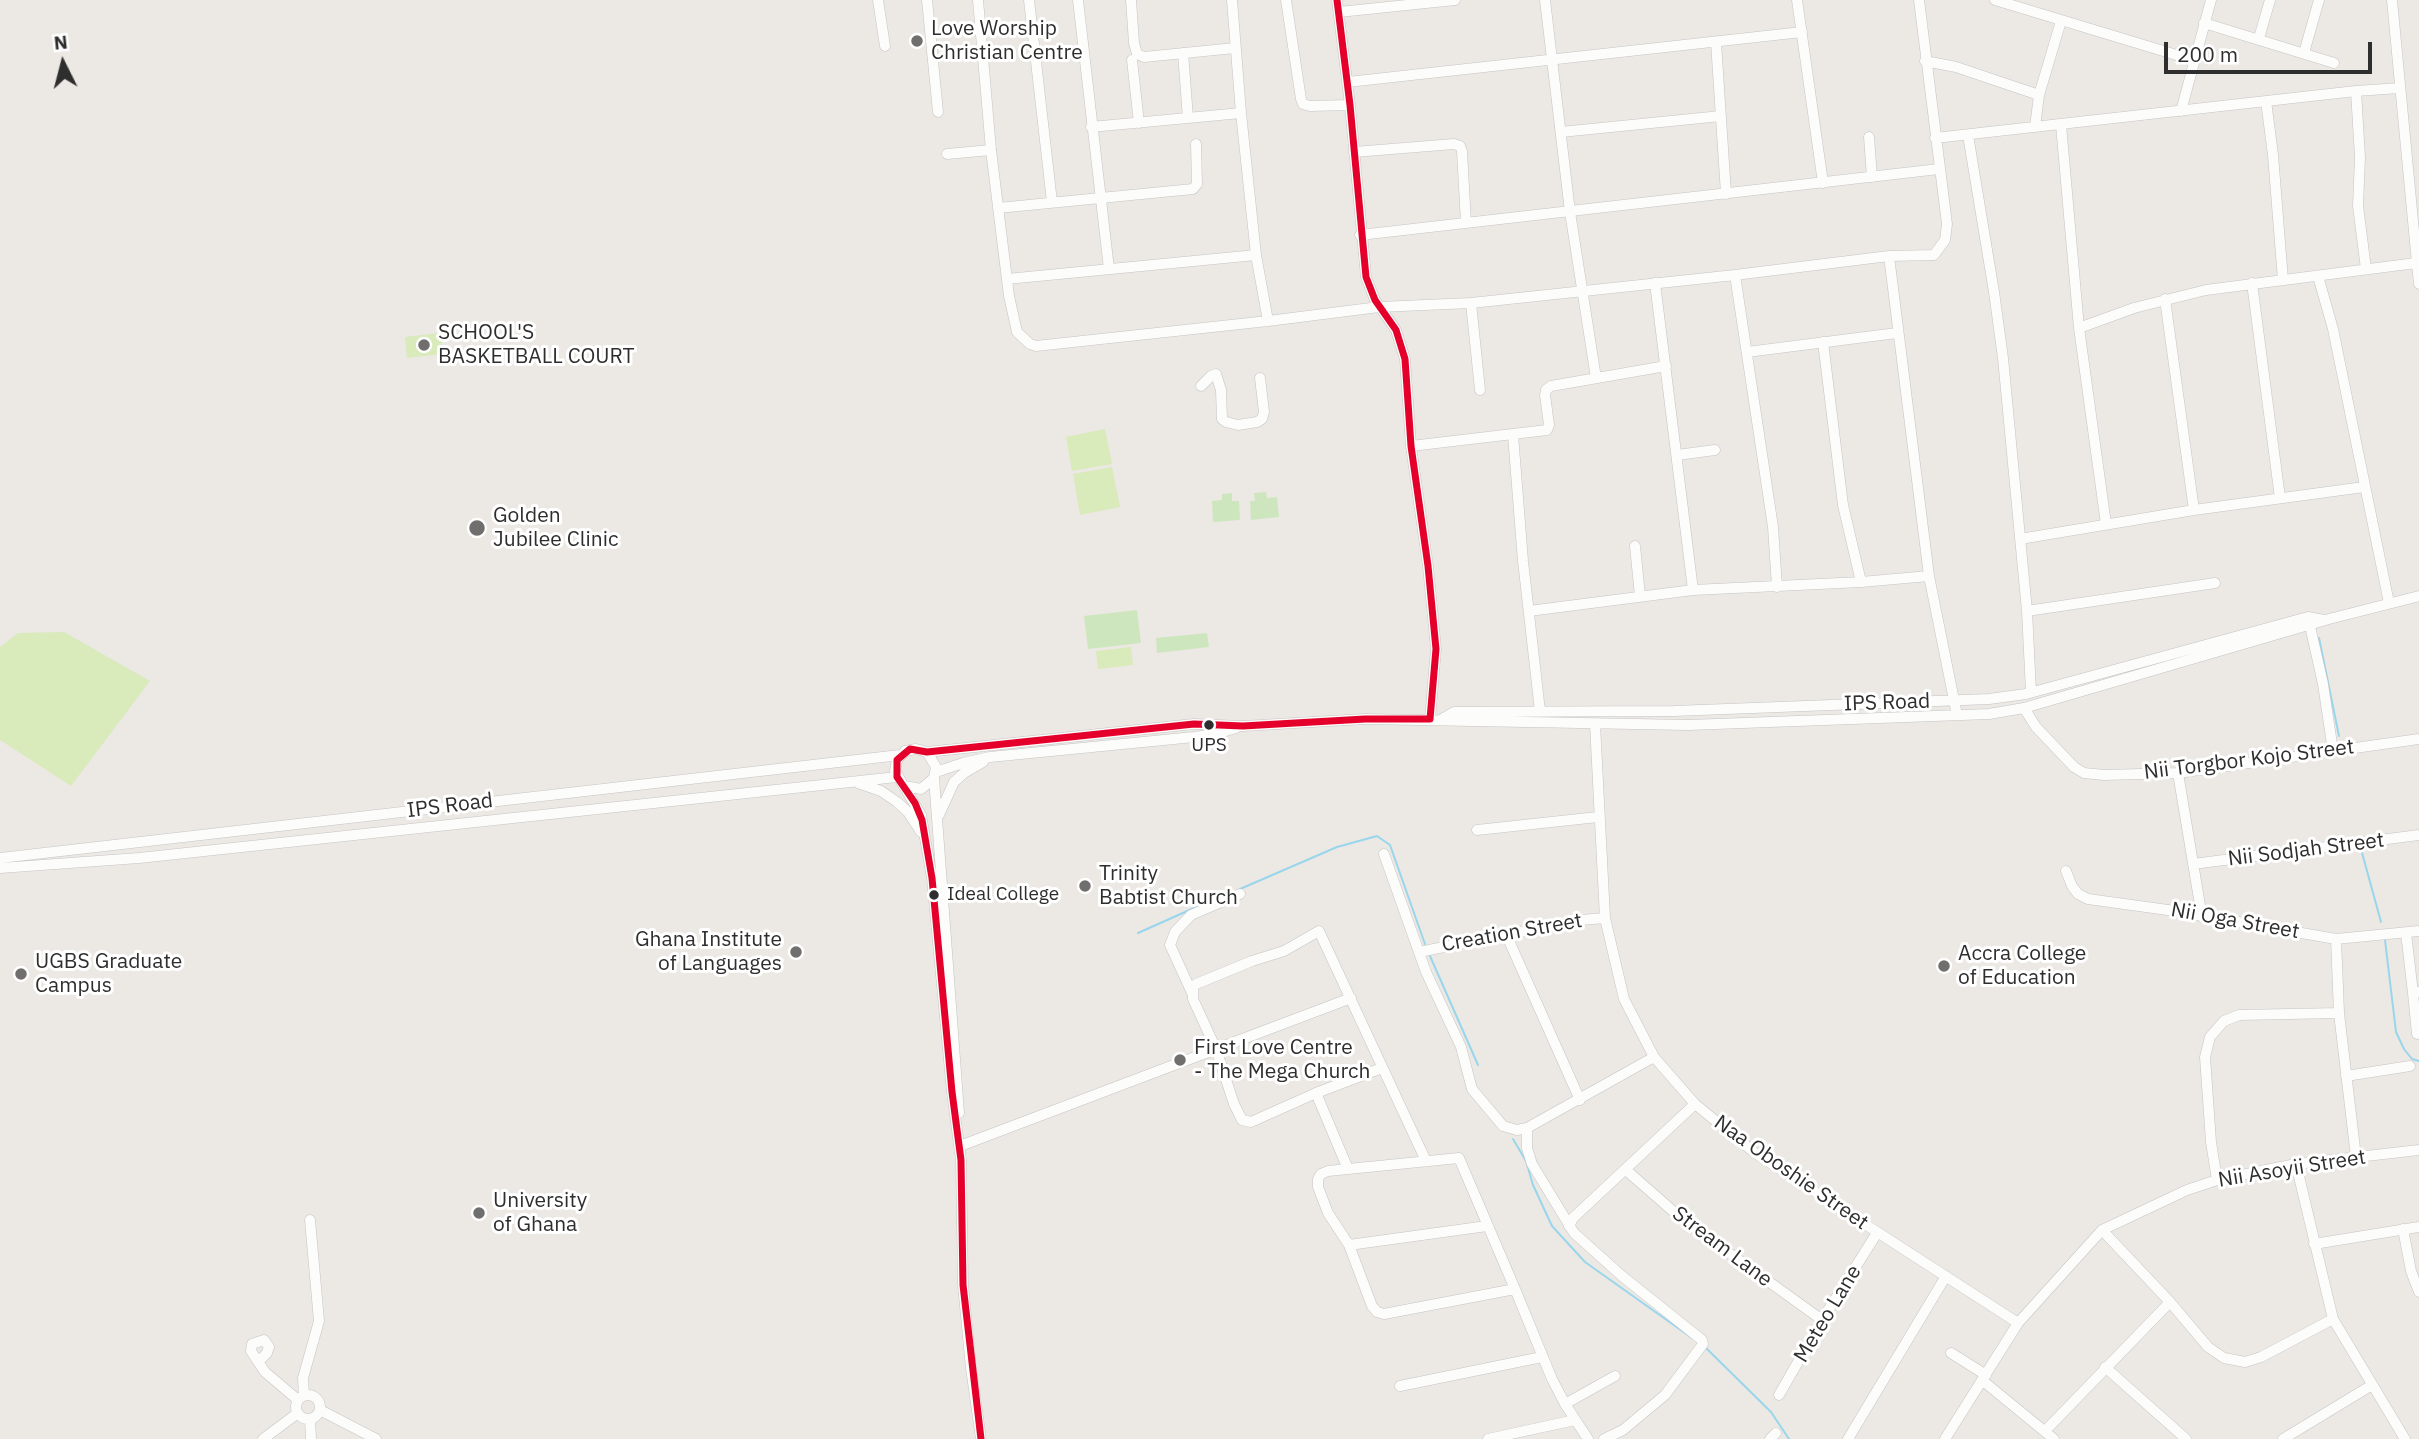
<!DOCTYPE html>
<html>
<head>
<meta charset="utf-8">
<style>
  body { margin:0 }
  #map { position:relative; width:2419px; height:1439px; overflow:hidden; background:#ece8e4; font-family:"IBM Plex Sans",sans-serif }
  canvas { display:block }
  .north { position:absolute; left:28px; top:28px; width:70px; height:70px; -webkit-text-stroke:5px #fff; paint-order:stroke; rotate:354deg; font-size:19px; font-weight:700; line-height:28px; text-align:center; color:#2e2e2e }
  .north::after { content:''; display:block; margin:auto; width:24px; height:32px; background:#2e2e2e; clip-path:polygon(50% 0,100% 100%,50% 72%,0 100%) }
  .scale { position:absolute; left:2164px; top:42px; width:208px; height:32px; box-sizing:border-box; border:4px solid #2e2e2e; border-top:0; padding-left:9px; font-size:21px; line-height:24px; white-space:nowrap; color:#2e2e2e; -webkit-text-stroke:5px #fff; paint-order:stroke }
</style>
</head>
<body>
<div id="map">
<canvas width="2419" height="1439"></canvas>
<div class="north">N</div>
<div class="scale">200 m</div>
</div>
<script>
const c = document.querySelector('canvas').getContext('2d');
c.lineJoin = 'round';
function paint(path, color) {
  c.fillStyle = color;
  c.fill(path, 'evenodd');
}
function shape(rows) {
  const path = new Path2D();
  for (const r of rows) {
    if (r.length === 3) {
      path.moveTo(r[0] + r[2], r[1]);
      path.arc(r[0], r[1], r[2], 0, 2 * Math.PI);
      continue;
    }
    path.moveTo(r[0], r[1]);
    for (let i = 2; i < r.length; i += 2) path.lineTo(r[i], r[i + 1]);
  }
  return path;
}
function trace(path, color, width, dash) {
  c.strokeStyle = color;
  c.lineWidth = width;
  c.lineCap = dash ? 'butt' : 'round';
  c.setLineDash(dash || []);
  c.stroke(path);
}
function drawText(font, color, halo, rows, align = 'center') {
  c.font = font + ' "IBM Plex Sans",sans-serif';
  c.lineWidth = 6;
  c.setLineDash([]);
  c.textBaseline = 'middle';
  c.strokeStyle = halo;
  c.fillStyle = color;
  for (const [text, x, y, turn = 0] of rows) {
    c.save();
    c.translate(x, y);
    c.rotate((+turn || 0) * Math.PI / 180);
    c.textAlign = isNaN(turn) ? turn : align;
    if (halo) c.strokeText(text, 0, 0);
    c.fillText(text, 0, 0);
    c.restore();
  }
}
paint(shape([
  [1266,492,1267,498,1277,497,1279,517,1251,520,1250,501,1255,501,1254,493],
  [1232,493,1232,501,1239,501,1240,520,1213,522,1212,501,1222,500,1222,494],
  [1137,610,1141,643,1088,649,1084,616],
  [1207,633,1209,647,1157,653,1156,638]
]), '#cee6be');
paint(shape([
  [440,333,443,354,407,358,405,337],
  [1105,429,1112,464,1072,471,1066,437],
  [1112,467,1120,507,1080,515,1073,474],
  [64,632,150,681,71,786,0,740,0,647,18,633],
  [1131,647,1133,665,1098,669,1096,651]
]), '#d9eabb');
trace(shape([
  [2319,638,2339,736],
  [2361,849,2381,922],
  [1240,889,1337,847,1377,836,1390,845,1425,944],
  [1138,933,1221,896],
  [2385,940,2396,1032,2404,1049,2412,1059,2419,1061],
  [1430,956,1478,1065],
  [1513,1139,1526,1161,1533,1185,1552,1226,1585,1262,1692,1338],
  [1705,1347,1771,1412,1789,1439]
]), '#99d6ec', 2);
const minor = shape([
  [878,0,885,46],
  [927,0,938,112],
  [978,0,991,150,1009,296,1017,332,1030,344,1036,346,1268,321,1379,307,1471,303,1735,275,1889,256,1934,255,1945,240,1947,224,1919,0],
  [1029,0,1052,202],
  [1078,0,1109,269],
  [1131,0,1134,43,1137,54,1144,57,1235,48],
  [1232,0,1241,113,1256,255,1268,321],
  [1286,0,1301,99,1303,104,1310,106,1350,105],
  [1337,0,1350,105,1366,277,1375,300,1396,330,1405,359,1411,446,1428,566,1436,649,1430,719],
  [1545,0,1570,212,1596,378],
  [1797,0,1823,183],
  [1995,0,2193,60],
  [2392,0,2419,284],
  [1339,12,1455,0],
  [2204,23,2334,63],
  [2259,38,2270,0],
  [1716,42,1726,194],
  [1183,53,1188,118],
  [2304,53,2319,0],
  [1132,60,1139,123],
  [1925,61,1956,67,2039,95,2061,21],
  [1348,82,1802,32],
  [2356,91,2360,157,2358,206,2366,269],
  [2266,101,2273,155,2283,280],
  [2181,111,2211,0],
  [2061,125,2079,328,2106,524],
  [1091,127,1241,113],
  [2035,127,2039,95],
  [1561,132,1721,116],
  [1968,135,1994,292,2003,358,2027,611,2031,692],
  [1869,137,1872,177],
  [1935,138,2356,91,2400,88],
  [1354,152,1454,144,1460,146,1462,151,1466,223],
  [947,154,991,150],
  [998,208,1193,189,1197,184,1196,144],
  [1360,235,1939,169],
  [1889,256,1929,576,1957,715],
  [1735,275,1773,527,1777,587],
  [2318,276,2333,329,2389,603],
  [1007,279,1256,255],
  [1655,283,1693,590],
  [2252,283,2280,498],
  [2165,299,2194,510],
  [1471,303,1480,390],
  [2079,328,2134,308,2206,290,2416,263],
  [1823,342,1843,505,1861,582],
  [1747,352,1897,333],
  [1201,386,1211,376,1216,374,1221,390,1222,419,1226,422,1238,425,1257,422,1262,419,1264,412,1260,378],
  [1513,435,1523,561,1540,711],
  [1411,446,1547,430,1549,425,1545,395,1546,390,1551,386,1666,366],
  [1677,455,1715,450],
  [2020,539,2194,510,2364,487],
  [1635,546,1640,596],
  [1529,611,1693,590,1861,582,1929,576],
  [2027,611,2215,583],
  [2310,626,2323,684,2333,751],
  [2024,708,2036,727,2074,767,2084,773,2104,775,2178,773,2419,739],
  [1440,720,1454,712,1674,711,1989,699,2026,694,2308,617,2324,620],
  [1595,724,1605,918,1624,999,1654,1057,1695,1104,1755,1153,2018,1323],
  [927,752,1194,724,1243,726,1365,719,1688,725,1989,714,2024,708,2329,619,2419,596],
  [936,772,963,763,990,757,1194,737,1216,734,1236,728],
  [2178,773,2202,917],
  [934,778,959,1113],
  [858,783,881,791,897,802,908,812,921,832],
  [904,786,921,789,934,778,936,767,927,752,916,749,905,751,897,760,895,771,921,815,932,878,952,1092,961,1160,963,1285,971,1368,981,1439],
  [939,815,954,782,964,773,983,762],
  [1477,830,1598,817],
  [1384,854,1426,972,1461,1047,1472,1089,1503,1126,1517,1130,1527,1128,1654,1057],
  [0,858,900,755],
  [2193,864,2419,835],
  [0,868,139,858,897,777],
  [2066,871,2072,886,2078,894,2088,899,2175,911,2336,939,2419,931],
  [2406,933,2413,993,2419,992],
  [1506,934,1580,1100],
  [2336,939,2339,1013,2356,1157],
  [1419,952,1581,920,1605,918],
  [1192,993,1170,945,1175,932,1191,915,1240,894],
  [2413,993,2417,1034],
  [1382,1068,1316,1093,1251,1122,1242,1120,1234,1104,1216,1049,1193,999,1193,988,1196,984,1252,961,1284,951,1319,931,1426,1161],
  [2346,1076,2410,1066],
  [1316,1093,1348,1169],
  [1527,1128,1527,1148,1532,1164,1574,1233,1622,1276,1702,1340,1703,1344,1665,1395,1623,1430,1604,1439],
  [960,1146,1351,998],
  [2296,1164,2333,1319,2405,1439],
  [1626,1170,1682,1219,1822,1320],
  [2217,1180,2211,1142,2205,1057,2210,1037,2224,1021,2239,1015,2339,1013],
  [1569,1226,1573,1218,1695,1104],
  [2403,1229,2411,1271,2419,1292],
  [2102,1230,2170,1302,2208,1347,2224,1358,2245,1362,2261,1357,2333,1319],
  [2314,1244,2419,1227],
  [1349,1245,1487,1226],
  [1515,1289,1384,1314,1377,1312,1372,1306,1349,1245,1328,1213,1318,1187,1318,1179,1321,1174,1328,1171,1459,1158,1515,1289,1552,1379,1565,1404,1588,1439],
  [1951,1353,1986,1375],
  [258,1362,267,1353,269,1347,264,1340,252,1344,251,1351,265,1372,298,1400],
  [2105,1367,2186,1439],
  [1983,1381,2054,1439],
  [1400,1386,1542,1357],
  [1779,1395,1822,1320,1877,1233],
  [308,1407,12],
  [304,1396,303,1378,319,1321,310,1220],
  [1565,1404,1615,1376],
  [320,1410,376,1439],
  [310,1419,311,1439],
  [2045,1431,2170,1302],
  [263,1439,298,1413],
  [1488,1439,1575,1420],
  [1770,1439,1776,1433],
  [1848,1439,1946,1276],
  [1945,1439,2018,1323,2102,1230,2187,1190,2217,1180,2296,1164,2419,1150],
  [2283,1439,2372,1385]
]);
trace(minor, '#c5c4c5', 11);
trace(minor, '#fcfcfb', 10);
trace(shape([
  [981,1439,963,1285,961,1160,952,1092,932,878,922,820,915,803,897,777,897,760,910,749,927,752,1194,724,1243,726,1365,719,1430,719,1436,649,1428,566,1411,446,1405,359,1396,330,1375,300,1366,277,1350,105,1337,0]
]), '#e4002b', 7);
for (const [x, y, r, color] of [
  [917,41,7,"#706f6e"],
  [424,345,7,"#706f6e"],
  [477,528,9,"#706f6e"],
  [1209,725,6,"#2e2e2e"],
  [1085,886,7,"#706f6e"],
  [934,895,6,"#2e2e2e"],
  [796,952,7,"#706f6e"],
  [1944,966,7,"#706f6e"],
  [21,974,7,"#706f6e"],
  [1180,1060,7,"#706f6e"],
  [479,1213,7,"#706f6e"]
]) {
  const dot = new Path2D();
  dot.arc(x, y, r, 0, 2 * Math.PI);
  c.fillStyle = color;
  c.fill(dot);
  trace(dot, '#fff', 2.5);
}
drawText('19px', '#2e2e2e', '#fff', [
  ["UPS",1209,746],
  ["Ideal College",947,895,"left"]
]);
drawText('21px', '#2e2e2e', '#fff', [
  ["Love Worship",931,29],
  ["Christian Centre",931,53],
  ["SCHOOL'S",438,333],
  ["BASKETBALL COURT",438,357],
  ["Golden",493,516],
  ["Jubilee Clinic",493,540],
  ["Trinity",1099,874],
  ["Babtist Church",1099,898],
  ["Ghana Institute",782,940,"right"],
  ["of Languages",782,964,"right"],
  ["Accra College",1958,954],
  ["of Education",1958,978],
  ["UGBS Graduate",35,962],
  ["Campus",35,986],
  ["First Love Centre",1194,1048],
  ["- The Mega Church",1194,1072],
  ["University",493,1201],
  ["of Ghana",493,1225]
], 'left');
drawText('21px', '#2e2e2e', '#fff', [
  ["IPS Road",1887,703,-2],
  ["Nii Torgbor Kojo Street",2249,760,-7],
  ["IPS Road",450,806,-7],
  ["Nii Sodjah Street",2306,850,-7],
  ["Nii Oga Street",2235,921,10],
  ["Creation Street",1512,933,-10],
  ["Nii Asoyii Street",2292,1169,-9],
  ["Naa Oboshie Street",1791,1173,35],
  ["Stream Lane",1722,1247,37],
  ["Meteo Lane",1828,1314,-59]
]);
</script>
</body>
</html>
